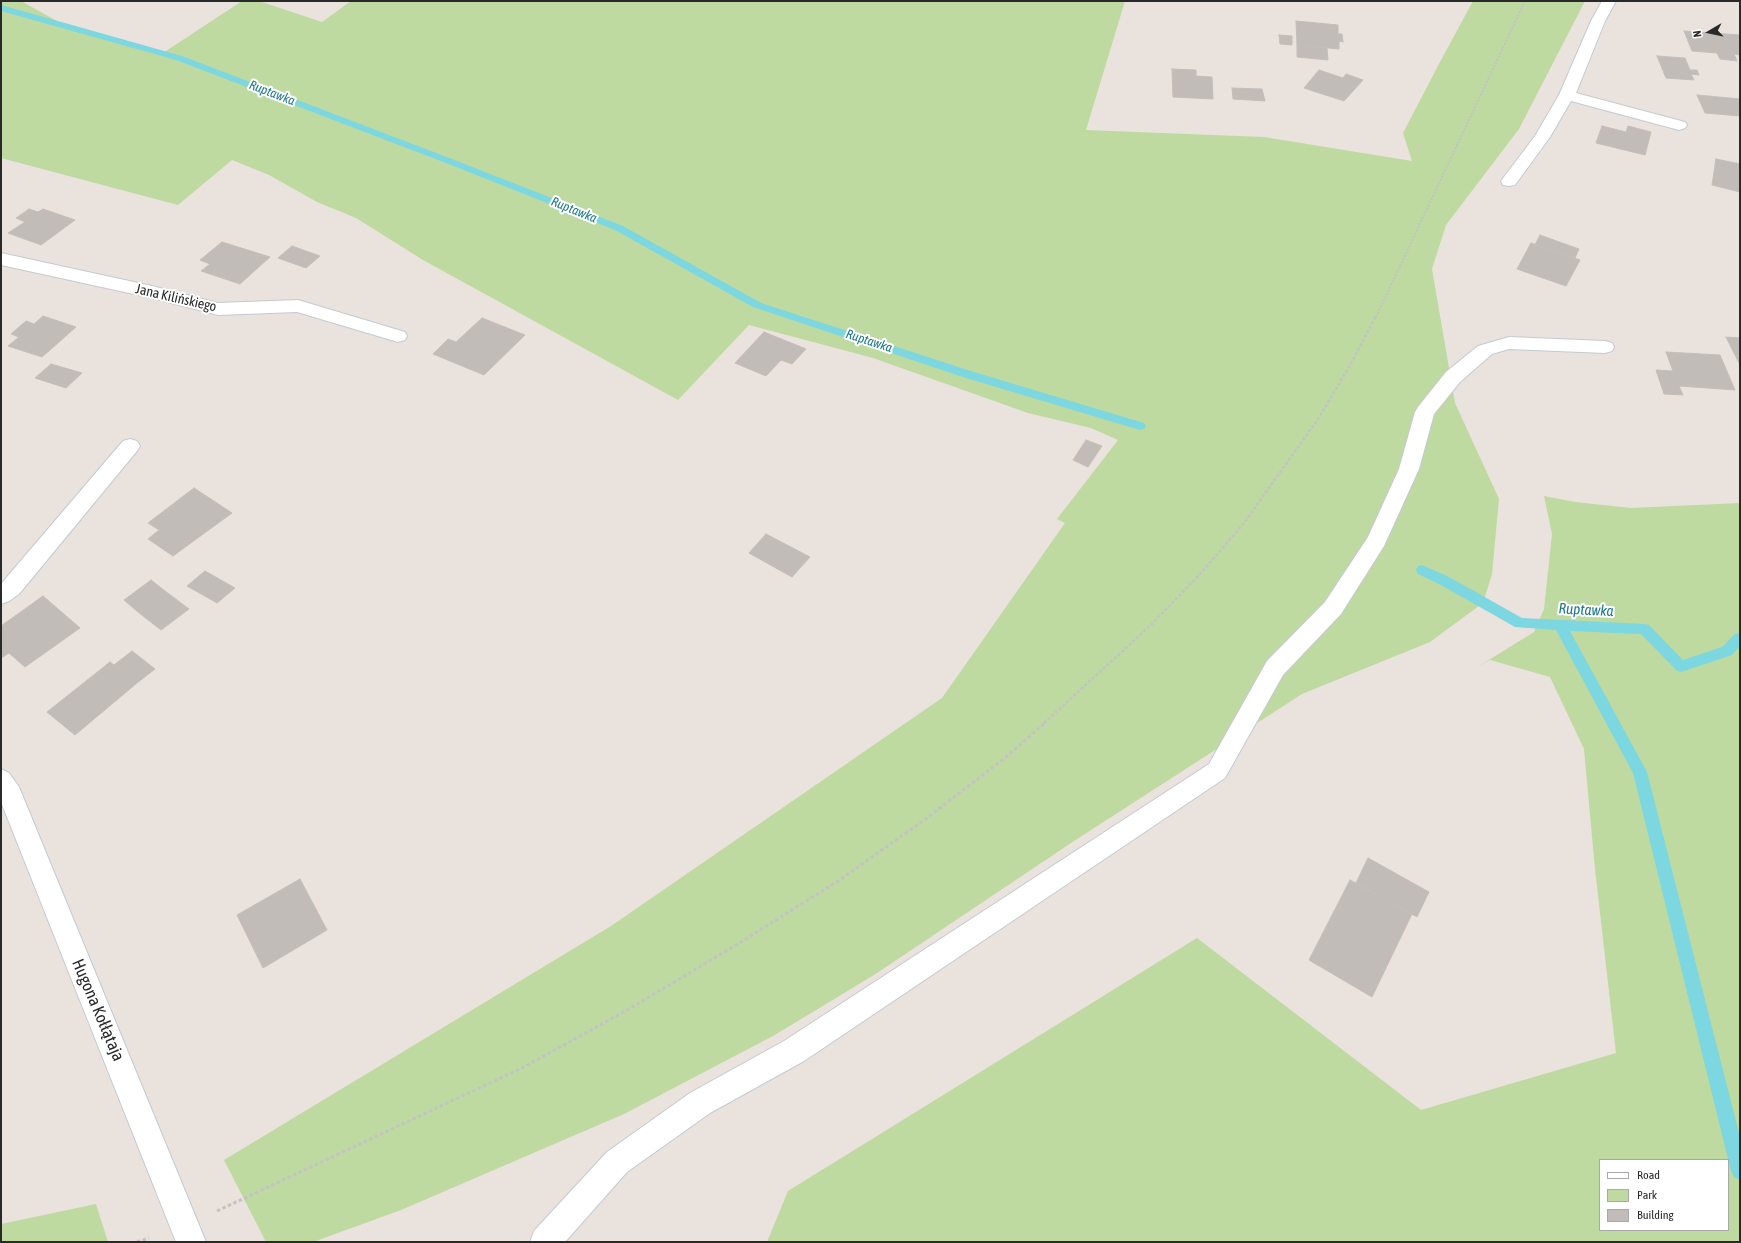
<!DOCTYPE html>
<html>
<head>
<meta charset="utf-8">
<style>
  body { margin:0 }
  #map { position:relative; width:1741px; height:1243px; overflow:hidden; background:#eae2dd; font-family:"Asap Condensed",sans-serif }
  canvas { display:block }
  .frame { position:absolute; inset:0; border:2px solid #292929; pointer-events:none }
  .legend { position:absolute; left:1599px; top:1159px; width:130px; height:72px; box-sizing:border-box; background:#fff; border:1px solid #a9a9a9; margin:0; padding:5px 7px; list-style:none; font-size:12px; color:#292929 }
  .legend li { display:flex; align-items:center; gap:8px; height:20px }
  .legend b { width:20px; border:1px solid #a9a9a9 }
  .north { position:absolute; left:1689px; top:12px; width:40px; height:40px; -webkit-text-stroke:3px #fff; paint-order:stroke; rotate:261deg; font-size:11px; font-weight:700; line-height:16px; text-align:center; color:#292929 }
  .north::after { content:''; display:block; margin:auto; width:14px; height:18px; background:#292929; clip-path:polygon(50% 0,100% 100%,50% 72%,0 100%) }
</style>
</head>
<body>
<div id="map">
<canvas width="1741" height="1243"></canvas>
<div class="frame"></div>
<ul class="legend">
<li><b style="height:5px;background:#fff"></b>Road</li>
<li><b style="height:11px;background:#bedaa0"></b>Park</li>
<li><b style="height:11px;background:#c2bcb9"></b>Building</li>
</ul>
<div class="north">N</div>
</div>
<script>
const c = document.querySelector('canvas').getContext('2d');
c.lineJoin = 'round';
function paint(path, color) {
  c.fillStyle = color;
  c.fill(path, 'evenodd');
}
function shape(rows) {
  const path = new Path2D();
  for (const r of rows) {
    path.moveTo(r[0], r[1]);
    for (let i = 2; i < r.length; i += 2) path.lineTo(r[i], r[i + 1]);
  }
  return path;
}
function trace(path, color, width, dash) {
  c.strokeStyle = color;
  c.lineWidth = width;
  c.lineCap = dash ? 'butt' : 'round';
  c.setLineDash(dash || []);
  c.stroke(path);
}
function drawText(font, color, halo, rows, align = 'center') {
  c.font = font + ' "Asap Condensed",sans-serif';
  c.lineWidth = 4;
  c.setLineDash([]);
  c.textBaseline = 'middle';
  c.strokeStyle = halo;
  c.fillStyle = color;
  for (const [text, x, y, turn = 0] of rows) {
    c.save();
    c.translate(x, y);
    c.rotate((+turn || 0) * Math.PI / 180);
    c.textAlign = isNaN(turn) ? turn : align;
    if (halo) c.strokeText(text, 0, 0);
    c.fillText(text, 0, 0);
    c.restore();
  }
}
paint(shape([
  [1,1,21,1,75,31,160,55,242,1,259,1,322,22,351,1,1125,1,1086,130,1264,137,1412,161,1403,133,1440,62,1473,1,1585,1,1519,129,1446,225,1432,269,1455,403,1499,499,1492,574,1483,603,1430,642,1302,694,1074,841,874,975,773,1036,624,1114,401,1210,313,1242,266,1242,224,1160,611,926,942,698,1065,523,1057,519,1118,440,1091,428,1028,413,873,358,749,325,678,400,423,260,356,218,317,202,269,175,232,160,178,205,1,158],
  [1544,496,1575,502,1631,508,1740,503,1740,1242,767,1242,788,1191,1197,938,1421,1110,1616,1053,1595,869,1584,749,1550,677,1490,660,1476,668,1534,632,1544,609,1552,534],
  [1600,1160,1728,1160,1728,1230,1600,1230],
  [96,1204,108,1242,1,1242,1,1224]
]), '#bedaa0');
paint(shape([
  [1,5,182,56,452,159,623,226,761,303,974,372,1144,423,1146,426,1144,429,1140,430,966,378,753,307,615,230,446,163,176,60,1,11,1,5],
  [1422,565,1449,577,1522,618,1644,624,1649,625,1683,660,1722,647,1735,634,1740,633,1740,646,1732,655,1681,672,1676,670,1641,634,1570,631,1647,772,1740,1137,1740,1180,1734,1177,1731,1171,1633,773,1556,630,1515,627,1441,585,1418,574,1416,570,1418,566,1422,565]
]), '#7cd7e0');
const building = shape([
  [1296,21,1338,25,1338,34,1342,34,1343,42,1339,41,1339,49,1297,45,1296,21],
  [1684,31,1740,35,1740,55,1734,54,1737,61,1720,59,1717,53,1692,51,1684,31],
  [1279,35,1292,36,1292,45,1280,44,1279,35],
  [1297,45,1327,48,1328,60,1297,57,1297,45],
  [1657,56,1685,58,1690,70,1697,70,1699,75,1691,74,1694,80,1666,78,1657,56],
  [1172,69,1196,70,1196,76,1212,77,1213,99,1173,97,1172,69],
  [1319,70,1343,78,1346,74,1363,80,1344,101,1304,88,1319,70],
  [1232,88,1262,89,1265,101,1233,99,1232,88],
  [1697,95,1740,99,1740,116,1705,113,1697,95],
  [1602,126,1626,132,1628,126,1651,132,1645,155,1596,143,1602,126],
  [1716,159,1740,164,1740,192,1712,185,1716,159],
  [29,209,38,212,43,209,75,220,41,245,8,233,25,222,16,218,29,209],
  [1540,235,1579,249,1575,258,1535,245,1540,235],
  [222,242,270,257,240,284,201,271,210,264,200,260,222,242],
  [1531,243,1580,260,1566,286,1517,269,1531,243],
  [292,246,320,256,306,268,278,258,292,246],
  [43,316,76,327,42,357,8,346,19,337,11,334,26,321,34,324,43,316],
  [482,318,525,335,484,375,433,354,448,339,456,342,482,318],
  [764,332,806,349,792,364,781,360,766,376,735,363,764,332],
  [1726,337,1740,338,1740,365,1726,337],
  [1666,352,1720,355,1735,390,1679,386,1683,395,1664,394,1656,370,1673,371,1666,352],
  [51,364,82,373,66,388,35,378,51,364],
  [1086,440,1102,446,1088,467,1073,460,1086,440],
  [194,488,232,513,173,556,148,539,159,530,148,523,194,488],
  [766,534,810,557,792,577,749,553,766,534],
  [205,571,235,588,217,603,187,586,205,571],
  [151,580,165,591,138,612,124,600,151,580],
  [165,591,189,609,161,630,138,612,165,591],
  [43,596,80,628,25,667,9,653,1,658,1,626,43,596],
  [132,651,155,669,137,683,114,665,132,651],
  [110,662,137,683,75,735,47,712,110,662],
  [1368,858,1429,892,1417,917,1356,883,1368,858],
  [300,879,327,930,263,968,237,915,300,879],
  [1350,880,1412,914,1372,997,1309,960,1350,880]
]);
paint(building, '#c2bcb9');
trace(building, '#c5bdb7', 1);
const minor = shape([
  [1602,1,1616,1,1605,21,1576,93,1685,122,1687,125,1685,128,1679,130,1571,101,1550,137,1515,185,1509,186,1503,185,1501,181,1535,136,1559,95,1591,21,1602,1],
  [1,253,152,286,218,303,298,300,405,332,407,336,405,340,398,342,297,312,218,315,152,298,1,265,1,253],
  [1509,337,1605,341,1612,343,1614,347,1612,351,1605,353,1509,349,1492,354,1460,382,1434,414,1419,469,1384,546,1341,614,1283,675,1225,778,804,1061,710,1113,627,1172,565,1242,530,1242,534,1231,607,1152,690,1093,784,1041,1209,764,1267,661,1325,602,1368,537,1399,469,1415,412,1418,407,1446,372,1478,346,1509,337],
  [130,439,137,441,140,446,137,451,19,594,9,601,1,604,1,584,123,441,130,439],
  [1,769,9,773,19,787,206,1242,176,1242,1,802,1,769]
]);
trace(minor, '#c4cad1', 2);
trace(shape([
  [1376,317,1525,1]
]), '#c3c3c3', 2, [2, 1.5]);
trace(shape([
  [1044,723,1151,625,1201,573,1244,523,1318,419,1349,367,1376,316]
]), '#c3c3c3', 2.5, [3, 2]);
trace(shape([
  [217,1211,522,1068,629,1009,741,942,838,881,927,818,1006,757,1046,722],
  [137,1242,149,1238]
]), '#c3c3c3', 3, [3.5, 2.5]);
paint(minor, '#fff');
drawText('italic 13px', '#1d788a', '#fff', [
  ["Ruptawka",272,93,21],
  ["Ruptawka",574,210,22],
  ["Ruptawka",869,341,18]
]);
drawText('14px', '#292929', '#fff', [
  ["Jana Kilińskiego",176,298,13]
]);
drawText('italic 15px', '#1d788a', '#fff', [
  ["Ruptawka",1586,610,3]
]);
drawText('17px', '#292929', '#fff', [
  ["Hugona Kołłątaja",98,1010,67]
]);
</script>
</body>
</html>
